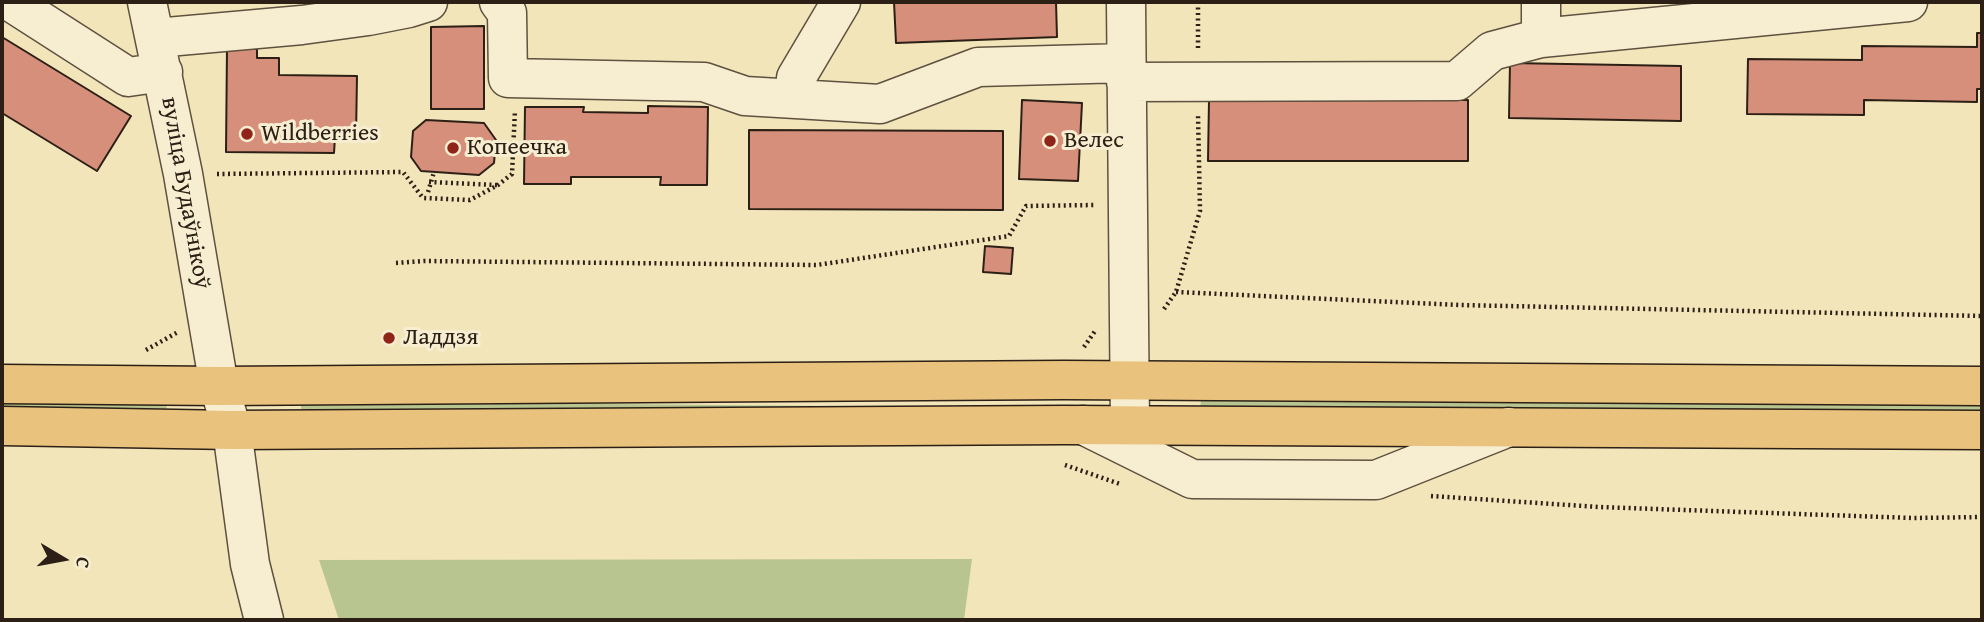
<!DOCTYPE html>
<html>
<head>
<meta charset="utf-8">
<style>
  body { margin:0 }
  #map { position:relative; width:1984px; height:622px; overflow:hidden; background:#f2e5ba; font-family:"Gentium Book Plus",serif }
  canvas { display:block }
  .frame { position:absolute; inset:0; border:4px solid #2c2016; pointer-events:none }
  .north { position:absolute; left:28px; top:524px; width:70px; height:70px; -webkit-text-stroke:5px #f7eed2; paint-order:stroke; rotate:100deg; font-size:19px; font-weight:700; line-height:28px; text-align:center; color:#2c2016 }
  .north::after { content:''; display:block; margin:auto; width:24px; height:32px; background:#2c2016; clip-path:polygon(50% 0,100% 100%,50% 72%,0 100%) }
</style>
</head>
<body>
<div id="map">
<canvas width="1984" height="622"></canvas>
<div class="frame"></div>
<div class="north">С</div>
</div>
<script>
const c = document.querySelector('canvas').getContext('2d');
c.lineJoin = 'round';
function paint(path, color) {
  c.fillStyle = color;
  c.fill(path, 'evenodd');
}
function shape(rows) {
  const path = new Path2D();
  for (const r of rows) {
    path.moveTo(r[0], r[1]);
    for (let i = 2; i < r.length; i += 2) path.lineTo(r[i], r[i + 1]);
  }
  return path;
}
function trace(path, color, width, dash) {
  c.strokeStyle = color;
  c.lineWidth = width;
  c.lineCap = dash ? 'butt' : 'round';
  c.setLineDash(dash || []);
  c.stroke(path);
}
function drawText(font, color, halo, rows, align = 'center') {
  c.font = font + ' "Gentium Book Plus",serif';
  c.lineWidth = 6;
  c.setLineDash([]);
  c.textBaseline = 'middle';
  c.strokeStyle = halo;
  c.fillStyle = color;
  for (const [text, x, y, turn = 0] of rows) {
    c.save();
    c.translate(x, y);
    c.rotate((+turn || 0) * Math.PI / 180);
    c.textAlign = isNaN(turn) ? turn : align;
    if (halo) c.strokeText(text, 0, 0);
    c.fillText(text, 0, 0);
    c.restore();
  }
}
paint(shape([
  [2,398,166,403,167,409,165,414,2,413],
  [1208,398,1982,401,1982,416,1200,409,1201,400],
  [301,401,1034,408,301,414],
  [972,559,964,620,339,620,319,560]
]), '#b9c590');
const building = shape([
  [894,2,1056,2,1057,37,896,43,894,2],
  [484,26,484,109,431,109,431,27,484,26],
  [1977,33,1982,33,1982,89,1977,89,1977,102,1864,100,1864,115,1747,114,1748,59,1862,60,1862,46,1977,47,1977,33],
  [2,37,131,116,97,171,2,113,2,37],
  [227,48,257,49,257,58,279,58,279,75,357,76,356,137,335,137,334,153,226,152,227,48],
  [1510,63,1681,66,1681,121,1509,118,1510,63],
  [1022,100,1082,103,1078,181,1019,179,1022,100],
  [1209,100,1468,100,1468,161,1208,161,1209,100],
  [648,106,708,107,707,185,660,185,661,177,571,177,571,184,524,184,525,107,584,107,583,112,648,113,648,106],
  [426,120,484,123,496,140,494,163,479,175,421,171,411,157,413,131,426,120],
  [749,130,1003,131,1003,210,749,209,749,130],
  [985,246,1013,248,1011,274,983,272,985,246]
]);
paint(building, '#d68f7a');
trace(building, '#2c2016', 2);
const minor = shape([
  [11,2,128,77,163,72],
  [147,2,183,174,219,386,232,430,250,564,264,620],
  [499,2,507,13,508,78,704,82,745,96,880,104,978,67,1126,63],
  [1126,2,1130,426],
  [156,38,302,25,368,16,409,8,428,2],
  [1541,38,1541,2],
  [1126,82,1457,81,1492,51,1541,38,1908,2],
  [795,99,796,78,841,2],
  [1083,425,1192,479,1376,480,1509,427]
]);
const highway = shape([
  [2,384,219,386,1064,380,1982,386],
  [2,426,232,430,1064,425,1982,430]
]);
trace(minor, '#5e513f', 41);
trace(highway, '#2c2016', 41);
trace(shape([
  [1198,2,1198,50],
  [217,174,403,172,423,198,470,200,498,185,512,174,515,110],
  [429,182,497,185],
  [428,192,434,172],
  [396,263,424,261,817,265,1009,236,1026,206,1095,205],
  [1176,292,1459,305,1982,316],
  [1164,309,1176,292,1200,211,1198,115],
  [1084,347,1095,331],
  [146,350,178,332],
  [1065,465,1120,484],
  [1431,496,1599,507,1913,518,1982,517]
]), '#2c2016', 4.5, [2, 3.5]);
trace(minor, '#f7eed2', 38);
trace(highway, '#e9c27d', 38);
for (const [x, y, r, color] of [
  [247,134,7,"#8f2418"],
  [1050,141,7,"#8f2418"],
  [453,148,7,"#8f2418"],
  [389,338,7,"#8f2418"]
]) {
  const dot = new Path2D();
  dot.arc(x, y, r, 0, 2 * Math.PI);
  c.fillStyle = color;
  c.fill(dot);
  trace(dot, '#f7eed2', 2.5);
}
drawText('24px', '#2c2016', '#f7eed2', [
  ["Wildberries",261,134],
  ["Велес",1064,141],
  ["Копеечка",467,148],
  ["Ладдзя",403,338]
], 'left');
drawText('24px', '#2c2016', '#f7eed2', [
  ["вуліца Будаўнікоў",185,193,80]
]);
</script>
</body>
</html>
